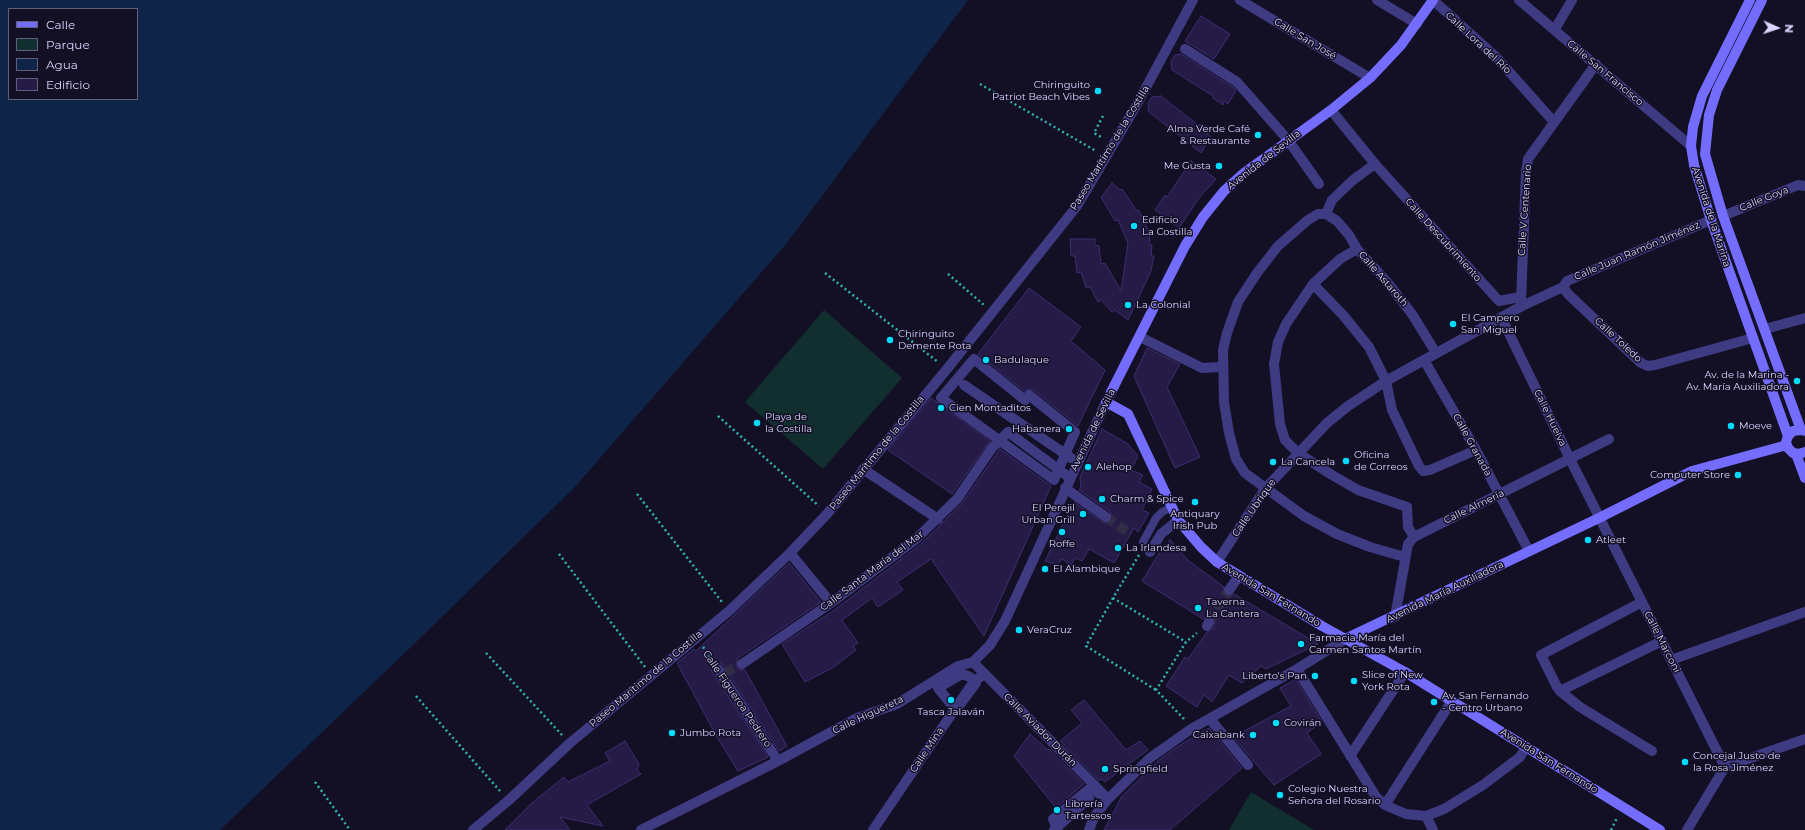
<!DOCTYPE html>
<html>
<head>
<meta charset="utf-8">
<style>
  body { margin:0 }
  #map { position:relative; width:1805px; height:830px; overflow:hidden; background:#130f25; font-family:Montserrat,sans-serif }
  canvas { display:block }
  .legend { position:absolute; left:8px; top:8px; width:130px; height:92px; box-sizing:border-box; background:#130f25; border:1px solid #635e7c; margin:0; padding:5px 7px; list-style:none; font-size:12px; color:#dad4fe }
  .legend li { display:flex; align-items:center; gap:8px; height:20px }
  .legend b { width:20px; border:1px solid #635e7c }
  .north { position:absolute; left:1757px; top:8px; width:40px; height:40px; -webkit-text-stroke:3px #130f25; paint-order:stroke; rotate:93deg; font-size:11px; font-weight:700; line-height:16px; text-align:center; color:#dad4fe }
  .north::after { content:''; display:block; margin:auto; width:14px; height:18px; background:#dad4fe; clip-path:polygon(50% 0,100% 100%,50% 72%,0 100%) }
</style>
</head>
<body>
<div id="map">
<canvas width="1805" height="830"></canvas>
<ul class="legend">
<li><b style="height:5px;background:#736cfd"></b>Calle</li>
<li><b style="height:11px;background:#122f2f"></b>Parque</li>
<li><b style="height:11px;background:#0f2449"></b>Agua</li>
<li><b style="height:11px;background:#251b46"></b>Edificio</li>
</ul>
<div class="north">N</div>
</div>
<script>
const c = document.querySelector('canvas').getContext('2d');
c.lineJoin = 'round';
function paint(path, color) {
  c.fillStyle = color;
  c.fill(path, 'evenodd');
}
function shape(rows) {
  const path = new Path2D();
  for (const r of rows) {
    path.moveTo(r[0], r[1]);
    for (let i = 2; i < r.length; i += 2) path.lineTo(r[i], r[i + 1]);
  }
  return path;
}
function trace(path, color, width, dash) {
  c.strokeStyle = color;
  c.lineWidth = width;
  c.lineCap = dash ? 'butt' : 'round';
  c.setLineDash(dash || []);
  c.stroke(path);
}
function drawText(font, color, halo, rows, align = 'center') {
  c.font = font + ' Montserrat,sans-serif';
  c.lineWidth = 3;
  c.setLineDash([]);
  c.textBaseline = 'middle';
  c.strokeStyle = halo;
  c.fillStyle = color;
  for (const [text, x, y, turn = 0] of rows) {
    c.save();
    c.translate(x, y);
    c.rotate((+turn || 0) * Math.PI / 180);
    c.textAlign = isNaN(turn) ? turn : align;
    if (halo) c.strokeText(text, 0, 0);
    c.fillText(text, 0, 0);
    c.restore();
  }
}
paint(shape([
  [824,310,902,378,823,469,745,402],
  [1251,792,1314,830,1229,830]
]), '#122f2f');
paint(shape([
  [0,0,968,0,786,244,574,488,411,647,220,830,0,830],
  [9,9,137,9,137,99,9,99]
]), '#0f2449');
const building = shape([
  [1201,16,1230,34,1214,59,1185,41,1201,16],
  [1181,54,1233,87,1236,90,1228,104,1224,101,1223,105,1213,98,1213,96,1172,70,1171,61,1175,55,1181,54],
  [1161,96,1198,125,1201,124,1210,132,1207,134,1211,137,1201,153,1149,112,1148,103,1152,97,1161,96],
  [1191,161,1216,179,1199,198,1179,228,1155,210,1165,195,1167,197,1191,161],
  [1112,183,1120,190,1122,189,1137,211,1139,210,1149,232,1150,245,1152,245,1151,256,1154,256,1151,271,1128,320,1115,310,1112,312,1101,300,1098,302,1090,287,1086,288,1081,272,1077,273,1075,256,1071,256,1070,239,1095,239,1095,245,1099,246,1101,264,1105,263,1121,291,1128,243,1118,220,1115,221,1101,197,1112,183],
  [1029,288,1081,327,1071,341,1105,370,1078,426,1033,390,1030,389,1024,391,978,354,1029,288],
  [1147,348,1180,364,1167,387,1200,457,1175,468,1134,376,1147,348],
  [931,398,990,441,952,494,888,450,931,398],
  [1102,429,1128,444,1138,456,1131,470,1143,475,1139,482,1152,489,1142,510,1149,513,1138,532,1134,528,1114,563,1089,549,1082,561,1075,558,1071,565,1062,559,1057,565,1045,561,1074,502,1103,522,1108,523,1111,520,1112,517,1110,512,1079,490,1081,487,1080,477,1102,429],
  [1000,449,1051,486,984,636,931,559,897,582,903,590,878,607,872,598,842,620,858,643,853,646,856,650,834,667,805,682,782,644,833,611,921,544,962,503,1000,449],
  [1170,540,1189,561,1224,587,1223,592,1226,595,1231,596,1234,594,1318,644,1266,669,1261,666,1242,683,1229,675,1212,702,1204,695,1197,707,1166,686,1185,657,1188,659,1207,632,1213,629,1215,622,1212,616,1208,616,1203,619,1142,581,1156,558,1170,540],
  [789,563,821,602,738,658,736,664,739,670,745,670,787,746,779,751,722,664,716,662,711,665,712,672,768,757,738,771,718,739,677,663,694,649,696,651,789,563],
  [1296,679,1322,722,1307,733,1321,754,1274,785,1233,737,1291,706,1280,688,1296,679],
  [1084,700,1126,750,1140,741,1148,750,1105,782,1102,779,1099,781,1060,741,1082,723,1071,710,1084,700],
  [1209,728,1242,768,1170,830,1104,830,1122,796,1160,759,1180,745,1209,728],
  [1030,734,1048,750,1049,749,1084,784,1056,808,1014,756,1030,734],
  [625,741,639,764,637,770,641,774,587,805,603,826,560,817,570,830,505,830,533,802,564,777,568,782,610,761,605,753,625,741]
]);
paint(building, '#251b46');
trace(building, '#3d2e71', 1);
trace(shape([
  [1106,517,1131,534],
  [1209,622,1229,590],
  [725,673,742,664]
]), '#312d46', 10, [10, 5]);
trace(shape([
  [980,84,1096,151],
  [1103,116,1094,133,1103,138],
  [825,273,938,362],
  [948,274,984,305],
  [718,416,819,506],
  [637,494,722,602],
  [559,554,645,667],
  [1139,555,1113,598,1186,642],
  [1113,598,1086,646,1156,690],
  [703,647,710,658],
  [486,653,562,735],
  [416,696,500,791],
  [1184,719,1156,690,1186,642,1197,633],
  [315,782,350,830],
  [1611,830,1617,818]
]), '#31b5b1', 2.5, [2, 3]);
trace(shape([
  [1143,542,1156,518,1162,512,1172,507]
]), '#3f3b83', 8);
trace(shape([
  [1240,0,1370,78],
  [1377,0,1417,24],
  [1433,0,1496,57,1554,122],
  [1519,0,1691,146],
  [1555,29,1572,0],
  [1185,49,1237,82,1288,140,1319,184],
  [1331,110,1375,164,1499,301,1520,297],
  [1326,214,1332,200,1353,180,1375,164],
  [1723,216,1798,185,1805,186],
  [1357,249,1340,259,1313,284,1286,324,1278,342,1274,364,1280,424,1285,440,1298,453,1332,475,1358,490,1407,507,1408,527,1414,537],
  [1313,284,1343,315,1369,347,1386,381,1392,410,1419,466,1423,471,1430,470,1476,450],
  [1563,287,1568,294,1641,363,1648,366,1655,365,1753,338],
  [1521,302,1526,172,1528,159,1596,64],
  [1501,317,1570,459,1725,767],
  [1765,329,1805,318],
  [1140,337,1202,368,1222,367],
  [974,359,1025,400,1029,395,1075,432,1054,480,941,398,974,359],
  [1424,360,1476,450,1529,551],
  [964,385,1071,458],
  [863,469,938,519],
  [1065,488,1106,517],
  [1150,552,1161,534,1178,520],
  [790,553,831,603],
  [1405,557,1370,547,1337,534,1304,516,1245,473,1236,459,1229,433,1224,402,1223,350,1227,333,1238,302,1257,273,1278,246,1308,220,1318,214,1326,214,1337,221,1349,235,1357,249,1388,283,1412,314,1436,353],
  [1217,562,1265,489,1327,423,1348,406,1386,381,1522,306,1563,287,1567,281,1711,220],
  [1229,590,1239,576],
  [1642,602,1541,655,1557,687,1560,691,1580,707,1652,751],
  [1395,617,1408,544,1414,537,1609,439],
  [1207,626,1209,622],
  [1671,660,1805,612],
  [973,662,1108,799],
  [742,664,831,603,915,540,957,499,992,448,1008,432,1070,478],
  [717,668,778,761],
  [1297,669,1376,797,1385,805,1406,814,1426,816,1444,809,1483,785,1520,757,1526,747],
  [962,674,970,677,976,683,956,710,938,688,962,674],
  [1560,691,1662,641],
  [1210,719,1248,765],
  [1350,756,1405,672],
  [1385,805,1451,702],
  [1426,816,1433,830],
  [473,830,509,800,570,743,729,611,790,553,827,514,947,369,1077,206,1136,106,1193,0],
  [641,830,778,761,857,718,897,704,958,666,973,662,990,645,1005,621,1106,402],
  [873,830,974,681,985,674],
  [1054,830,1089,798],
  [1058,830,1053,819,1089,789,1093,788,1099,794],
  [1089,830,1094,817,1108,799,1150,758,1191,729,1297,669,1347,638],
  [1687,830,1725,767,1805,739]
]), '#3f3b83', 10);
trace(shape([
  [1433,0,1401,45,1370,78,1331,110,1244,173,1224,191,1203,217,1185,246,1106,402,1128,414,1178,520,1201,547,1217,562,1322,626,1405,672,1660,830],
  [1750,0,1702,96,1693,127,1691,146,1694,165,1711,220,1788,436],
  [1762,0,1717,90,1709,115,1705,154,1723,216,1801,430],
  [1805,431,1801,430,1793,431,1788,436,1786,442,1788,448,1793,453,1799,454,1805,452],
  [1796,454,1805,478],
  [1347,638,1599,518,1692,471,1787,445]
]), '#736cfd', 10);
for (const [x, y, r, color] of [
  [1098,91,4,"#04dcfb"],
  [1258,135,4,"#04dcfb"],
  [1219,166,4,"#04dcfb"],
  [1134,226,4,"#04dcfb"],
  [1128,305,4,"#04dcfb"],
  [1453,324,4,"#04dcfb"],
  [890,340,4,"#04dcfb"],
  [986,360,4,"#04dcfb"],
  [1797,381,4,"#04dcfb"],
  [941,408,4,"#04dcfb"],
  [757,423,4,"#04dcfb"],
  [1731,426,4,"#04dcfb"],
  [1069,429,4,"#04dcfb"],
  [1346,461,4,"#04dcfb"],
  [1273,462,4,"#04dcfb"],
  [1088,467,4,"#04dcfb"],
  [1738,475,4,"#04dcfb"],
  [1102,499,4,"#04dcfb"],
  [1195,502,4,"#04dcfb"],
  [1083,514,4,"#04dcfb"],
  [1062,532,4,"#04dcfb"],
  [1588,540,4,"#04dcfb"],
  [1118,548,4,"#04dcfb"],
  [1045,569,4,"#04dcfb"],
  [1198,608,4,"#04dcfb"],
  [1019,630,4,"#04dcfb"],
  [1301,644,4,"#04dcfb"],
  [1315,676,4,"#04dcfb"],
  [1354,681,4,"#04dcfb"],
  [951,700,4,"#04dcfb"],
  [1434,702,4,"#04dcfb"],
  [1276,723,4,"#04dcfb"],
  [672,733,4,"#04dcfb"],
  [1253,735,4,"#04dcfb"],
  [1685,762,4,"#04dcfb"],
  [1105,769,4,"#04dcfb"],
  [1280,795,4,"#04dcfb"],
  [1057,810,4,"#04dcfb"]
]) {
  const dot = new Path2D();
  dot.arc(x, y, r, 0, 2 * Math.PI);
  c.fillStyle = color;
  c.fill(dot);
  trace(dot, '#130f25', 1.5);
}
drawText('10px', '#dad4fe', '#130f25', [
  ["Calle San José",1305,39,31],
  ["Calle Lora del Río",1478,43,43],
  ["Calle San Francisco",1605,73,40],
  ["Paseo Marítimo de la Costilla",1110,148,-59],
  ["Avenida de Sevilla",1264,160,-38],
  ["Calle Goya",1764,199,-22],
  ["Calle V Centenario",1525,210,-86],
  ["Avenida de la Marina",1711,217,72],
  ["Calle Descubrimiento",1443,240,48],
  ["Calle Juan Ramón Jiménez",1637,251,-23],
  ["Calle Astaroth",1383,279,49],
  ["Calle Toledo",1618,340,43],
  ["Calle Huelva",1550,418,64],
  ["Avenida de Sevilla",1093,430,-64],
  ["Calle Granada",1472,445,61],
  ["Paseo Marítimo de la Costilla",877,453,-51],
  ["Calle Almería",1474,507,-26],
  ["Calle Ubrique",1254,508,-55],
  ["Calle Santa María del Mar",872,571,-37],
  ["Avenida María Auxiliadora",1445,592,-26],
  ["Avenida San Fernando",1271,595,31],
  ["Calle Marconi",1662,642,63],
  ["Paseo Marítimo de la Costilla",646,679,-40],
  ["Calle Figueroa Pedrero",737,699,56],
  ["Calle Higuereta",868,715,-25],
  ["Calle Aviador Durán",1040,730,45],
  ["Calle Mina",927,750,-56],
  ["Avenida San Fernando",1549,761,32]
]);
drawText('10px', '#dad4fe', '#130f25', [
  ["Chiringuito",1090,85,"right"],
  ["Patriot Beach Vibes",1090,97,"right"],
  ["Alma Verde Café",1250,129,"right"],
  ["& Restaurante",1250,141,"right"],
  ["Me Gusta",1211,166,"right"],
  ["Edificio",1142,220],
  ["La Costilla",1142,232],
  ["La Colonial",1136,305],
  ["El Campero",1461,318],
  ["San Miguel",1461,330],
  ["Chiringuito",898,334],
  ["Demente Rota",898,346],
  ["Badulaque",994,360],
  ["Av. de la Marina -",1789,375,"right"],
  ["Av. María Auxiliadora",1789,387,"right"],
  ["Cien Montaditos",949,408],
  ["Playa de",765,417],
  ["la Costilla",765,429],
  ["Moeve",1739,426],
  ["Habanera",1061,429,"right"],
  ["Oficina",1354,455],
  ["de Correos",1354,467],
  ["La Cancela",1281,462],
  ["Alehop",1096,467],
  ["Computer Store",1730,475,"right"],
  ["Charm & Spice",1110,499],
  ["El Perejil",1075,508,"right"],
  ["Urban Grill",1075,520,"right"],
  ["Antiquary",1195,514,"center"],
  ["Irish Pub",1195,526,"center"],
  ["Atleet",1596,540],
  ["Roffe",1062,544,"center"],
  ["La Irlandesa",1126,548],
  ["El Alambique",1053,569],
  ["Taverna",1206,602],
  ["La Cantera",1206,614],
  ["VeraCruz",1027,630],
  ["Farmacia María del",1309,638],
  ["Carmen Santos Martín",1309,650],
  ["Slice of New",1362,675],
  ["York Rota",1362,687],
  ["Liberto's Pan",1307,676,"right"],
  ["Av. San Fernando",1442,696],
  ["- Centro Urbano",1442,708],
  ["Tasca Jalaván",951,712,"center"],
  ["Covirán",1284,723],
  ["Jumbo Rota",680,733],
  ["Caixabank",1245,735,"right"],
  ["Concejal Justo de",1693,756],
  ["la Rosa Jiménez",1693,768],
  ["Springfield",1113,769],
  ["Colegio Nuestra",1288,789],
  ["Señora del Rosario",1288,801],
  ["Librería",1065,804],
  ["Tartessos",1065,816]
], 'left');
</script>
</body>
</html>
